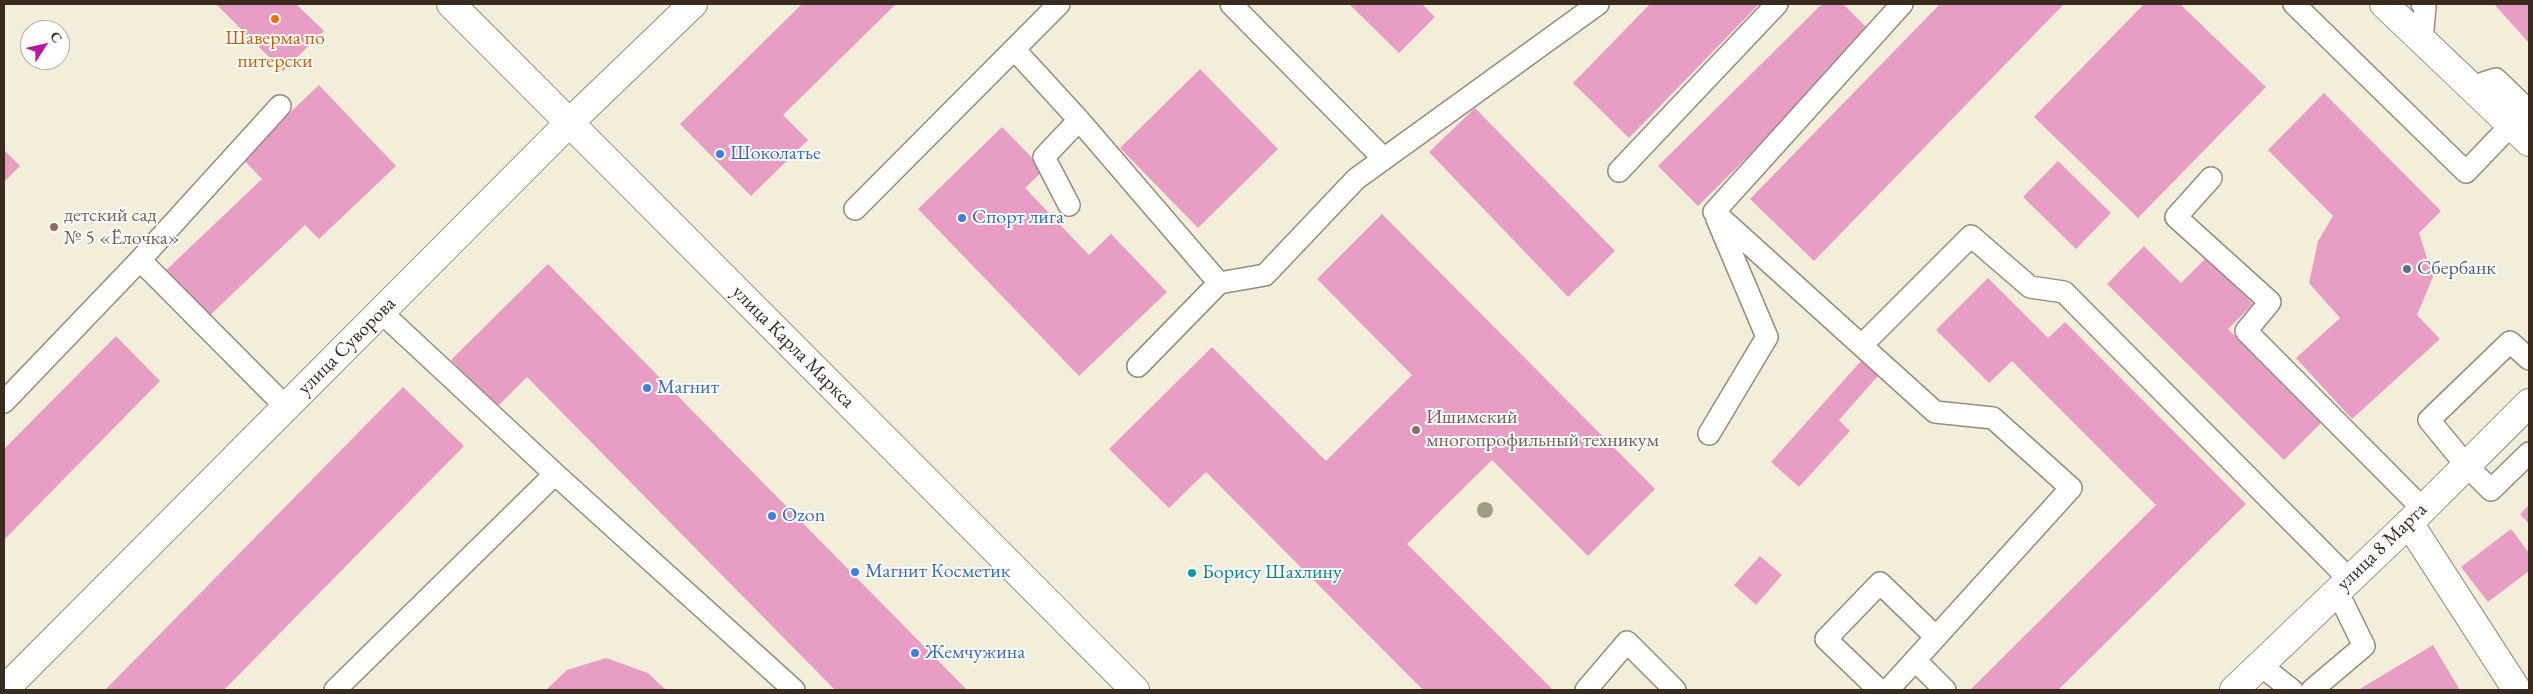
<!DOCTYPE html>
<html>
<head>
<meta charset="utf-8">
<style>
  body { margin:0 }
  #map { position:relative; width:2533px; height:694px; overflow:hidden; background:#f3eeda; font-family:"EB Garamond",serif }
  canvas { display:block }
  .frame { position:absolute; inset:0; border:5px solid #3b2a1e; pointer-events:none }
  .north { position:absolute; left:20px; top:20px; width:50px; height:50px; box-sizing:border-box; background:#fff; border:1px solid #b1aaa5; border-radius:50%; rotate:55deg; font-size:14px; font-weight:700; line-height:20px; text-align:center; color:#3b2a1e }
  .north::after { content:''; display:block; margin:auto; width:18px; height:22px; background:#b5179e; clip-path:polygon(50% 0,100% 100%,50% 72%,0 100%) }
</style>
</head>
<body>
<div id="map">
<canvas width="2533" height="694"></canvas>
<div class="frame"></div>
<div class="north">С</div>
</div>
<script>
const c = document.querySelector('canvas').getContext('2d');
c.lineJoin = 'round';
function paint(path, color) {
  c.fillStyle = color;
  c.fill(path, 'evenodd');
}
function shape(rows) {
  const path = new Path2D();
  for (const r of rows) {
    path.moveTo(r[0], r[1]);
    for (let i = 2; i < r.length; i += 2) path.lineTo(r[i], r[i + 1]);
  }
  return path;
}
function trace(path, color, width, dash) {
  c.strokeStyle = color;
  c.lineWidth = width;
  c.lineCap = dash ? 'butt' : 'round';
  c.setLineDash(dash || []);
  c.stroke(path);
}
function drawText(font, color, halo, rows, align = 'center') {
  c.font = font + ' "EB Garamond",serif';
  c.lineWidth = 4;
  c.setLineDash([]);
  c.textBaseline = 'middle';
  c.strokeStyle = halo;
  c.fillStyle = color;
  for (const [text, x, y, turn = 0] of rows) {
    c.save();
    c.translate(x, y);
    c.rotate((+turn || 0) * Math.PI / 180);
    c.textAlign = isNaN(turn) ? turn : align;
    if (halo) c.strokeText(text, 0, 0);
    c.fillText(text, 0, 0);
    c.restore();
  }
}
paint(shape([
  [216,4,296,4,324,31,283,71],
  [802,4,896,4,783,115,808,140,751,196,680,124],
  [1351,4,1422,4,1435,17,1399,53,1350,5],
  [1650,4,1759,4,1629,138,1573,83],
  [1822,4,1843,4,1872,33,1698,206,1658,166],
  [1940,4,2064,4,1814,261,1750,199],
  [2144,4,2180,4,2266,87,2138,218,2034,117],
  [2494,4,2529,4,2529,43],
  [1200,69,1278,149,1198,228,1120,148],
  [319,85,396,166,319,239,305,225,206,319,163,273,262,179,242,158],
  [2324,93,2441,211,2419,233,2433,277,2417,315,2440,339,2352,419,2296,358,2340,318,2309,283,2318,241,2333,216,2268,150],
  [1475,108,1615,251,1568,297,1429,152],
  [1002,127,1044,170,1025,188,1089,255,1111,234,1167,292,1079,376,918,209],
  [4,150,20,166,4,182],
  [2058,161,2111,213,2076,249,2023,197],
  [1382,214,1655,489,1588,556,1492,460,1407,544,1553,690,1423,690,1206,472,1169,508,1109,449,1212,347,1326,461,1412,375,1317,279],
  [2144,246,2181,283,2207,257,2253,304,2228,329,2321,423,2284,460,2107,284],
  [548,264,967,690,835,690,527,377,497,407,451,360],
  [1988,278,2048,338,2065,322,2246,504,2058,690,1970,690,2156,505,2012,361,1989,383,1936,330],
  [116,336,160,381,4,540,4,449],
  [1861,361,1878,376,1839,420,1850,431,1799,487,1771,462],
  [403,387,464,446,224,690,105,690],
  [2529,505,2529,524,2520,514],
  [2511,529,2529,553,2529,571,2488,602,2461,567],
  [1760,556,1782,575,1756,605,1734,585],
  [2433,645,2460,690,2358,690],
  [606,658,648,673,666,690,546,690,567,670]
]), '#e89ec4');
const lane = shape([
  [1231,4,1384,159],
  [2294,4,2466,172,2511,125],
  [2422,40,2425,7,2422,4],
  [1014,49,1079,120,1044,157,1069,205],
  [2471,87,2496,79,2529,111],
  [1079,120,1219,283],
  [1619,171,1777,4],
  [2211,178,2176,217,2270,302,2246,331,2423,509],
  [855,209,1059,4],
  [140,260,286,407],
  [381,312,555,474,794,690],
  [1862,345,1971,236,2030,287,2064,292,2349,579],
  [2529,359,2510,342,2429,420,2466,465,2491,490,2529,453],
  [1138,366,1219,283,1265,275,1356,179,1598,4],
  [4,402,140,260,280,106],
  [1709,434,1767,337,1717,219],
  [1915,660,1945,690],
  [2260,665,2292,690],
  [335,690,555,474],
  [1586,690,1627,642,1675,690],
  [1879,690,1826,639,1880,583,1936,637],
  [1888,690,2071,488,1993,418,1935,412,1714,212,1902,4],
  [2312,690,2364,646,2337,591]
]);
const street = shape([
  [2409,523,2517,690]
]);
const secondary = shape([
  [2384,4,2529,142],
  [4,690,570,122,693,4],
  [2234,690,2409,523,2529,403]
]);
const primary = shape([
  [451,4,1135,690]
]);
trace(lane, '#978c7c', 24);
trace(street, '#978c7c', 30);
trace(secondary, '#978c7c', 30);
trace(primary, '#978c7c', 30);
trace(lane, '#fff', 21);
trace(street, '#fff', 28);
trace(secondary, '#fff', 28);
trace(primary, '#fff', 28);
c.fillStyle = '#a09e81';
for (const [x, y] of [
  [1485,510]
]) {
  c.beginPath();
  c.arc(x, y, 8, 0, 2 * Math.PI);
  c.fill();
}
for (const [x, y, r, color] of [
  [275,19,5,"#e8710a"],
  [720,154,5,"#3f7fe0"],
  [962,218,5,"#3f7fe0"],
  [54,227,5,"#8d6e63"],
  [2407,269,5,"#5c6f8a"],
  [647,388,5,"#3f7fe0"],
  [1416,430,5,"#8d6e63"],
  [772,516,5,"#3f7fe0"],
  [855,572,5,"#3f7fe0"],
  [1192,573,5,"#0f9aa8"],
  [915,653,5,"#3f7fe0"]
]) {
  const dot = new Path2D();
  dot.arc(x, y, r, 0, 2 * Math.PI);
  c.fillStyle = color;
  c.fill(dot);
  trace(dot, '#fff', 2);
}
drawText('20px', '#c56008', '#fff', [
  ["Шаверма по",275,39],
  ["питерски",275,62]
]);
drawText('20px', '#366cbe', '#fff', [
  ["Шоколатье",730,154],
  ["Спорт лига",972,218],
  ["Магнит",657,388],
  ["Ozon",782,516],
  ["Магнит Косметик",865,572],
  ["Жемчужина",925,653]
], 'left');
drawText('20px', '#785e54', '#fff', [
  ["детский сад",64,216],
  ["№ 5 «Ёлочка»",64,239],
  ["Ишимский",1426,418],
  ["многопрофильный техникум",1426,441]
], 'left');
drawText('20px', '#4e5e75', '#fff', [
  ["Сбербанк",2417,269]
], 'left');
drawText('20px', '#3b2a1e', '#fff', [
  ["улица Суворова",347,346,-45],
  ["улица Карла Маркса",793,347,45],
  ["улица 8 Марта",2382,547,-44]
]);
drawText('20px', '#0d838f', '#fff', [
  ["Борису Шахлину",1202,573]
], 'left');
</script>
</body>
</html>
